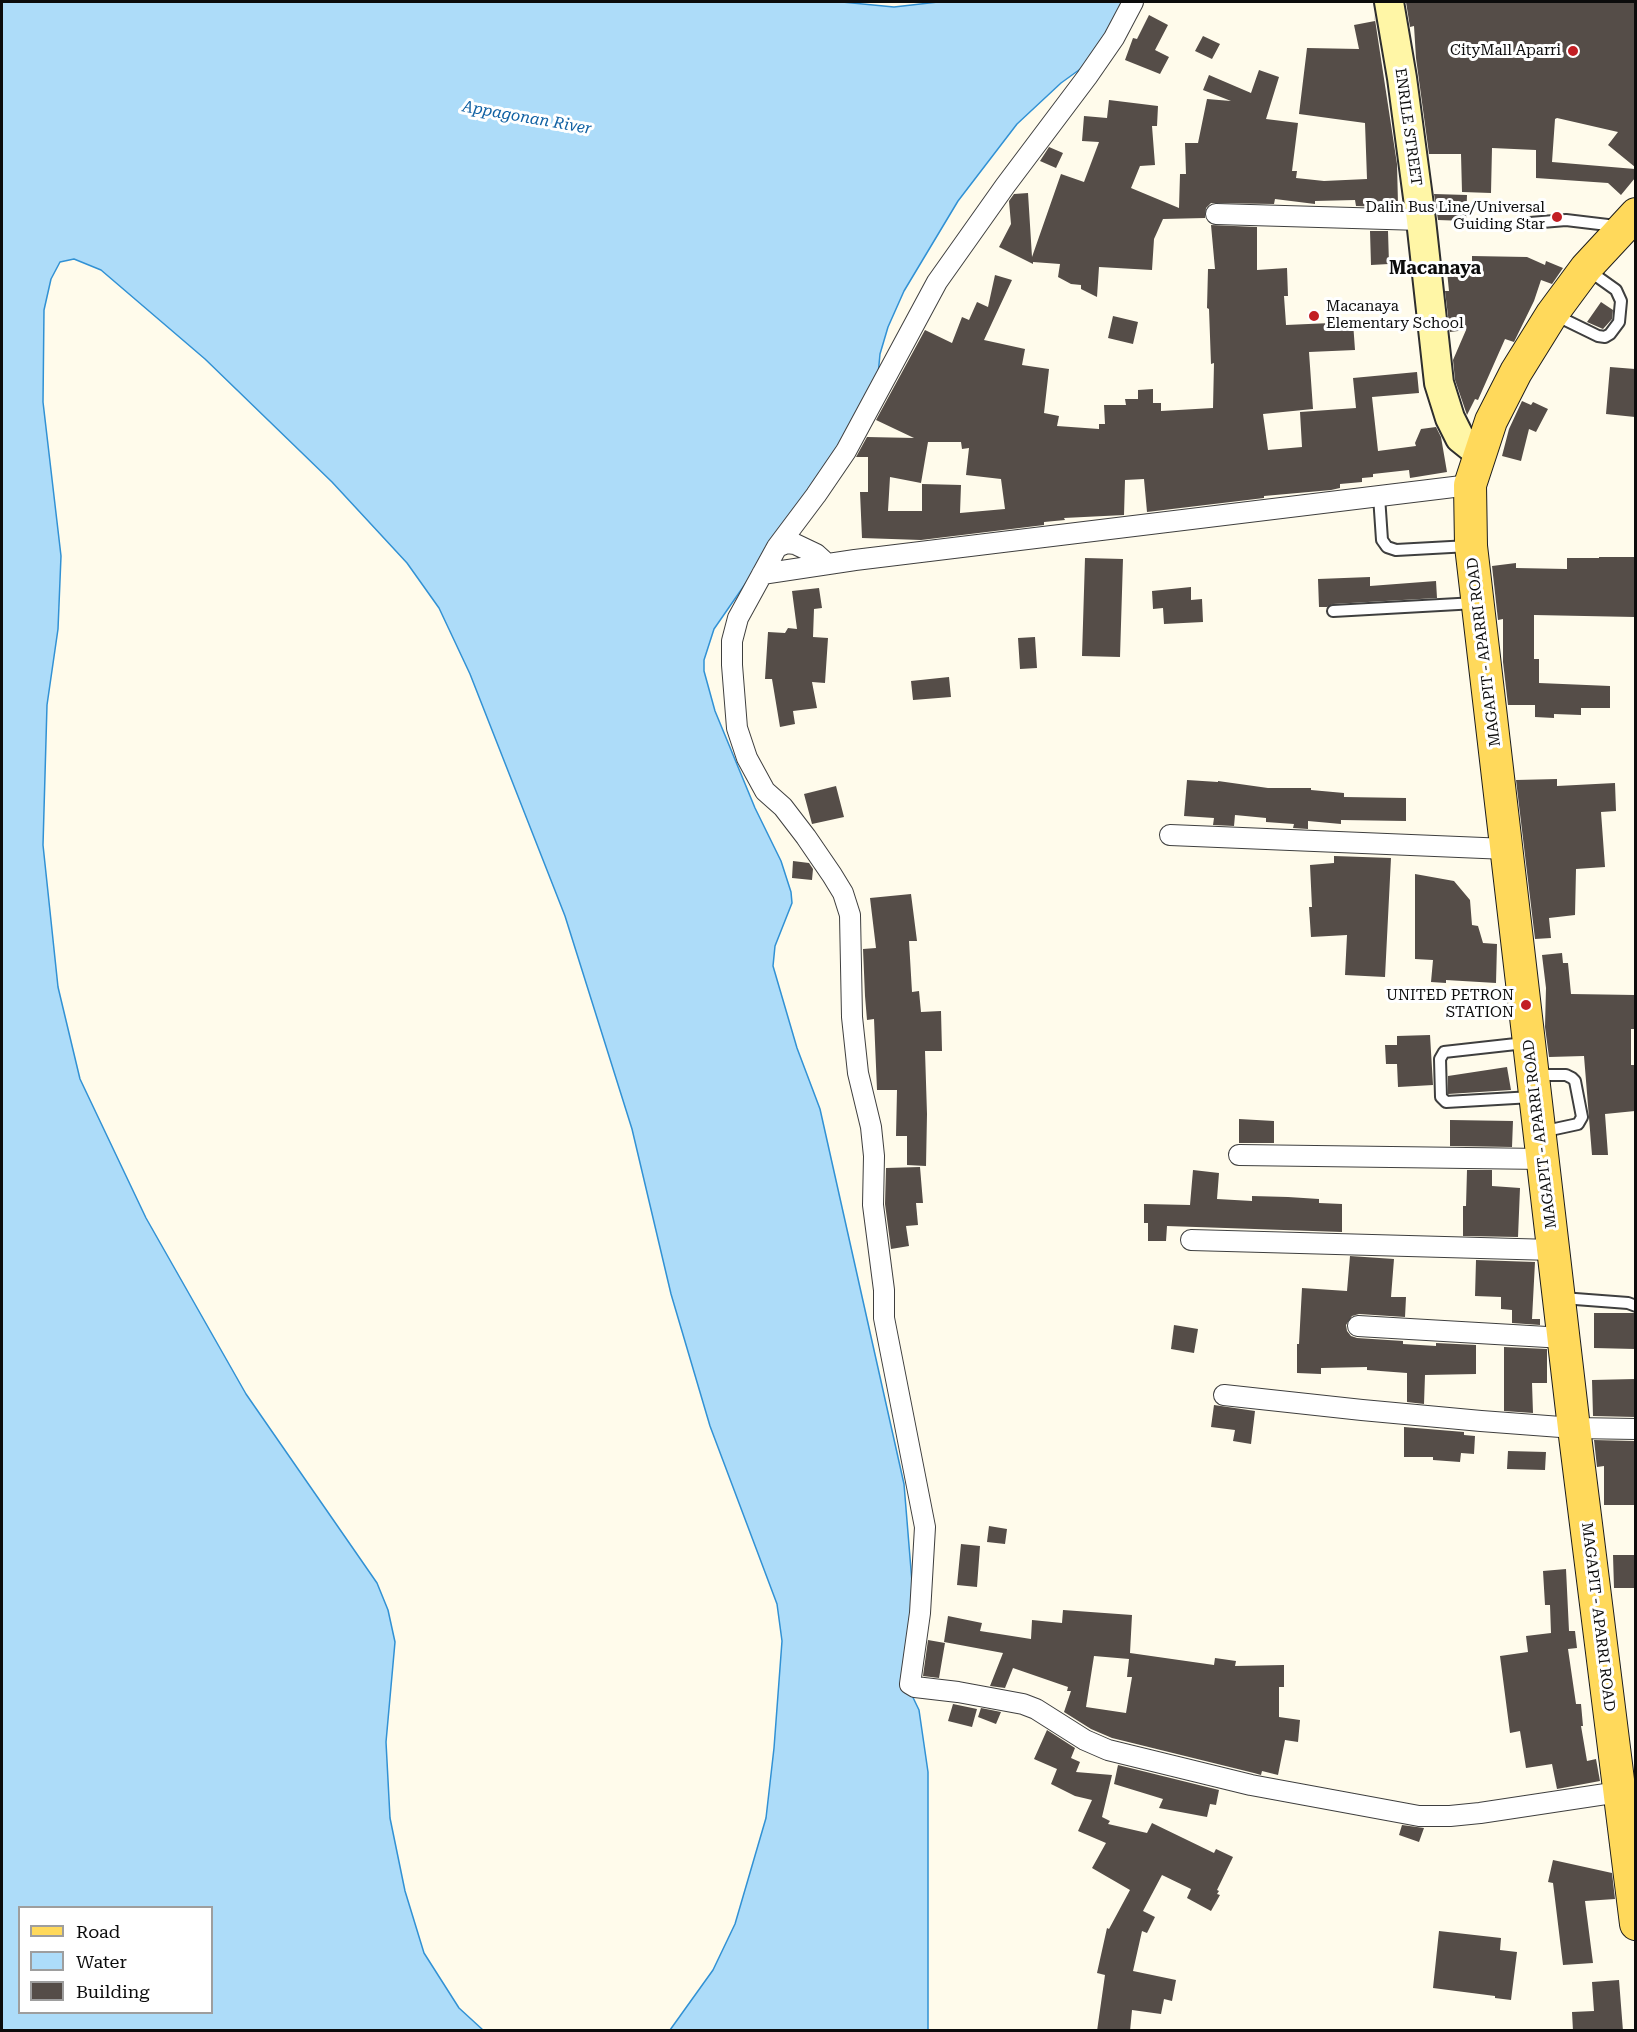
<!DOCTYPE html>
<html>
<head>
<meta charset="utf-8">
<style>
  body { margin:0 }
  #map { position:relative; width:1637px; height:2032px; overflow:hidden; background:#fffbeb; font-family:"Roboto Serif",serif }
  canvas { display:block }
  .frame { position:absolute; inset:0; border:3px solid #0c0c0c; pointer-events:none }
  .legend { position:absolute; left:18px; top:1906px; width:195px; height:108px; box-sizing:border-box; background:#fff; border:2px solid #9e9e9e; margin:0; padding:8px 10px; list-style:none; font-size:18px; color:#0c0c0c }
  .legend li { display:flex; align-items:center; gap:12px; height:30px }
  .legend b { width:30px; border:2px solid #9e9e9e }
</style>
</head>
<body>
<div id="map">
<canvas width="1637" height="2032"></canvas>
<div class="frame"></div>
<ul class="legend">
<li><b style="height:8px;background:#ffd95b"></b>Road</li>
<li><b style="height:16px;background:#addcf9"></b>Water</li>
<li><b style="height:16px;background:#554d48"></b>Building</li>
</ul>
</div>
<script>
const c = document.querySelector('canvas').getContext('2d');
c.lineJoin = 'round';
function paint(path, color) {
  c.fillStyle = color;
  c.fill(path, 'evenodd');
}
function shape(rows) {
  const path = new Path2D();
  for (const r of rows) {
    path.moveTo(r[0], r[1]);
    for (let i = 2; i < r.length; i += 2) path.lineTo(r[i], r[i + 1]);
  }
  return path;
}
function trace(path, color, width, dash) {
  c.strokeStyle = color;
  c.lineWidth = width;
  c.lineCap = dash ? 'butt' : 'round';
  c.setLineDash(dash || []);
  c.stroke(path);
}
function drawText(font, color, halo, rows, align = 'center') {
  c.font = font + ' "Roboto Serif",serif';
  c.lineWidth = 6;
  c.setLineDash([]);
  c.textBaseline = 'middle';
  c.strokeStyle = halo;
  c.fillStyle = color;
  for (const [text, x, y, turn = 0] of rows) {
    c.save();
    c.translate(x, y);
    c.rotate((+turn || 0) * Math.PI / 180);
    c.textAlign = isNaN(turn) ? turn : align;
    if (halo) c.strokeText(text, 0, 0);
    c.fillText(text, 0, 0);
    c.restore();
  }
}
const water = shape([
  [2,2,842,2,894,7,938,2,1125,2,1090,62,1061,83,1017,124,958,201,904,291,888,327,880,354,878,375,841,446,714,629,704,660,704,671,715,711,755,808,781,861,791,892,792,903,775,946,773,966,797,1048,820,1109,904,1484,912,1582,908,1687,919,1710,928,1772,928,2030,670,2030,713,1970,735,1924,766,1818,774,1748,782,1641,777,1604,710,1426,671,1294,632,1129,565,916,470,674,439,608,407,563,332,482,205,359,101,270,74,259,60,262,51,279,44,310,43,402,61,556,58,629,47,705,43,845,58,987,80,1079,146,1218,246,1394,377,1583,388,1610,395,1642,386,1742,390,1818,405,1891,424,1953,459,2008,483,2030,2,2030,2,2],
  [20,1908,212,1908,212,2012,20,2012,20,1908]
]);
paint(water, '#addcf9');
trace(water, '#3191d4', 1.5);
paint(shape([
  [1406,2,1635,2,1635,167,1608,145,1618,132,1557,118,1555,119,1552,162,1635,169,1635,178,1621,195,1608,183,1536,178,1536,150,1492,148,1491,193,1462,192,1461,154,1429,154,1416,58,1414,26,1410,27],
  [1374,13,1397,164,1398,204,1386,205,1386,207,1356,206,1355,200,1315,201,1315,204,1275,199,1274,204,1211,203,1206,208,1205,218,1163,219,1154,239,1152,270,1099,267,1097,297,1081,289,1081,285,1071,284,1058,277,1060,264,1033,262,1033,264,999,247,1011,224,1009,201,1014,194,1028,193,1032,257,1061,174,1084,182,1099,142,1082,141,1084,116,1107,118,1109,100,1158,106,1157,126,1152,126,1155,165,1140,166,1131,188,1179,208,1180,174,1186,174,1185,143,1198,143,1207,99,1231,101,1203,90,1209,75,1251,93,1259,70,1279,77,1266,119,1298,123,1292,171,1297,171,1296,178,1324,181,1367,179,1365,123,1299,114,1307,48,1359,49,1354,25,1375,21],
  [1149,15,1168,25,1155,50,1169,57,1160,74,1125,60,1133,38,1137,39],
  [1203,36,1220,44,1212,59,1195,51],
  [1049,147,1063,153,1056,168,1040,161],
  [1434,194,1467,195,1466,221,1438,220],
  [1211,225,1257,227,1257,270,1287,268,1288,296,1284,296,1286,325,1353,322,1355,350,1309,352,1313,409,1263,414,1268,450,1302,447,1300,412,1356,408,1353,378,1417,372,1419,393,1372,397,1378,451,1416,446,1415,443,1421,429,1436,427,1441,437,1447,472,1410,478,1409,470,1373,474,1373,477,1362,478,1362,482,1340,484,1340,488,1331,490,1264,496,1264,498,1147,512,1144,479,1125,480,1124,515,1064,518,1065,520,1044,522,1044,525,921,540,862,538,860,492,868,492,868,457,856,457,867,437,914,438,876,420,925,330,952,343,962,317,969,320,977,302,988,307,995,275,1012,280,984,340,1025,349,1022,365,1049,369,1044,413,1059,416,1057,426,1099,429,1099,424,1105,424,1104,405,1126,405,1125,399,1138,399,1138,390,1153,389,1153,403,1161,403,1161,411,1213,408,1214,363,1211,364,1209,309,1207,308,1208,269,1215,269],
  [928,442,961,442,962,449,969,448,966,475,1001,479,1005,509,960,513,961,485,922,484,922,511,888,511,890,477,921,483],
  [1370,231,1388,231,1389,264,1371,265],
  [1472,256,1527,257,1545,265,1546,261,1563,268,1552,284,1541,280,1534,301,1514,342,1505,339,1478,400,1475,399,1467,415,1455,380,1453,360,1466,330,1450,332,1445,291,1449,291,1447,271,1472,269],
  [1601,302,1613,310,1612,319,1603,329,1587,322],
  [1113,316,1138,322,1133,344,1108,338],
  [1610,367,1635,369,1635,417,1606,414],
  [1522,401,1531,405,1533,402,1548,409,1536,432,1529,429,1521,461,1502,456,1509,429],
  [1599,557,1635,557,1635,617,1534,615,1534,659,1539,659,1539,683,1610,686,1610,708,1581,708,1581,715,1554,714,1554,718,1535,717,1535,705,1508,705,1503,662,1503,619,1498,620,1492,566,1516,563,1516,568,1567,569,1567,558,1599,558],
  [1085,558,1123,559,1120,657,1082,656],
  [1370,577,1370,586,1436,581,1437,598,1333,604,1327,607,1319,607,1318,579],
  [1191,587,1191,600,1202,599,1203,622,1164,624,1163,608,1153,609,1152,591],
  [819,588,822,608,814,609,813,637,828,638,825,683,812,682,817,708,793,711,795,724,780,727,772,679,765,679,768,632,785,633,788,628,797,629,792,591],
  [1035,637,1037,668,1020,669,1018,638],
  [949,677,951,697,913,700,911,681],
  [1557,779,1557,786,1615,783,1616,811,1601,812,1605,867,1576,869,1575,915,1549,918,1551,938,1535,939,1516,780],
  [1187,780,1218,782,1218,781,1268,788,1311,788,1311,790,1344,793,1344,797,1406,798,1406,821,1341,820,1341,824,1308,821,1308,829,1293,828,1294,824,1266,822,1266,818,1235,815,1234,826,1213,825,1214,818,1184,816],
  [836,786,844,817,812,824,804,794],
  [1334,856,1391,858,1385,977,1345,975,1347,935,1311,937,1309,907,1312,907,1310,865,1334,863],
  [793,861,809,863,813,869,812,880,792,878],
  [1415,874,1454,881,1470,900,1472,925,1478,926,1483,943,1497,944,1496,983,1446,980,1446,983,1431,982,1433,960,1415,959],
  [911,894,917,941,909,941,912,992,919,991,921,1012,941,1011,942,1051,925,1051,927,1114,926,1166,907,1165,907,1136,896,1136,897,1090,877,1090,874,1019,867,1020,865,996,863,949,876,948,870,898],
  [1562,953,1563,963,1568,963,1571,994,1635,995,1635,1029,1631,1029,1631,1065,1635,1065,1635,1111,1605,1114,1608,1155,1592,1155,1584,1056,1549,1057,1545,1027,1546,988,1542,955],
  [1430,1035,1433,1085,1398,1087,1397,1064,1386,1064,1385,1045,1397,1045,1397,1036],
  [1507,1067,1511,1090,1448,1094,1448,1076],
  [1239,1119,1274,1121,1274,1143,1239,1143],
  [1450,1120,1513,1121,1512,1147,1450,1146],
  [920,1167,923,1203,916,1203,918,1225,906,1226,909,1246,891,1249,885,1204,886,1168],
  [1193,1170,1219,1173,1217,1199,1252,1201,1252,1196,1288,1197,1319,1199,1319,1203,1342,1204,1342,1232,1167,1226,1166,1241,1148,1241,1148,1223,1144,1223,1144,1204,1190,1205],
  [1467,1170,1492,1170,1492,1186,1520,1188,1518,1237,1463,1236,1463,1206,1466,1206],
  [1350,1256,1394,1259,1391,1297,1406,1297,1405,1317,1359,1314,1352,1316,1346,1325,1347,1331,1351,1336,1357,1338,1403,1341,1403,1344,1436,1346,1436,1343,1476,1345,1476,1374,1425,1375,1424,1404,1407,1402,1407,1373,1367,1370,1367,1367,1321,1368,1321,1374,1297,1373,1297,1344,1299,1344,1302,1288,1347,1291],
  [1476,1260,1535,1262,1532,1319,1540,1319,1540,1325,1512,1323,1512,1310,1501,1309,1501,1297,1475,1296],
  [1594,1313,1635,1313,1635,1349,1594,1348],
  [1174,1325,1198,1329,1194,1353,1171,1349],
  [1504,1347,1547,1349,1547,1383,1532,1383,1533,1413,1504,1411],
  [1635,1379,1635,1417,1593,1416,1592,1380],
  [1214,1405,1255,1411,1251,1444,1233,1441,1235,1430,1211,1427],
  [1404,1427,1464,1432,1464,1435,1475,1436,1474,1454,1461,1453,1460,1462,1433,1460,1433,1457,1404,1457],
  [1594,1440,1635,1441,1635,1505,1604,1505,1604,1466,1597,1467],
  [1508,1451,1546,1452,1545,1470,1507,1469],
  [989,1526,1007,1529,1005,1544,987,1542],
  [961,1544,980,1546,977,1587,957,1585],
  [1613,1555,1635,1555,1635,1588,1614,1588],
  [1566,1569,1569,1631,1575,1631,1577,1648,1568,1649,1576,1704,1581,1704,1583,1726,1581,1726,1587,1761,1596,1759,1600,1781,1557,1789,1552,1764,1526,1768,1520,1731,1510,1733,1500,1656,1528,1652,1526,1636,1551,1633,1550,1605,1545,1605,1543,1571],
  [1063,1610,1132,1615,1130,1653,1214,1665,1215,1658,1236,1661,1235,1666,1284,1665,1284,1687,1279,1687,1279,1717,1300,1720,1298,1742,1285,1740,1278,1775,1262,1771,1261,1775,1254,1773,1112,1738,1091,1729,1064,1712,1071,1691,1067,1691,1068,1687,1013,1668,1005,1688,990,1686,1003,1653,944,1642,948,1616,982,1623,980,1631,1031,1639,1032,1620,1062,1623],
  [1094,1656,1129,1659,1127,1677,1132,1677,1126,1713,1086,1707],
  [928,1640,945,1643,939,1678,923,1676],
  [953,1704,977,1709,972,1727,948,1721],
  [981,1708,1001,1712,996,1724,978,1717],
  [1047,1730,1075,1748,1071,1758,1080,1762,1076,1772,1112,1775,1102,1817,1110,1821,1108,1824,1147,1833,1152,1823,1214,1853,1216,1849,1233,1857,1217,1890,1219,1891,1217,1894,1220,1895,1211,1911,1187,1898,1191,1889,1162,1875,1143,1911,1155,1917,1147,1933,1142,1931,1133,1971,1176,1980,1172,2001,1164,1999,1161,2014,1132,2010,1130,2031,1097,2031,1105,1975,1097,1973,1107,1928,1109,1929,1130,1890,1092,1868,1106,1843,1078,1831,1092,1800,1075,1796,1051,1784,1057,1769,1034,1759],
  [1118,1765,1219,1790,1216,1805,1210,1804,1207,1817,1159,1808,1163,1799,1114,1784],
  [1402,1825,1424,1828,1419,1842,1399,1835],
  [1553,1860,1612,1873,1615,1899,1585,1901,1593,1963,1563,1965,1553,1883,1548,1882],
  [1439,1931,1501,1938,1500,1950,1517,1952,1511,2000,1495,1998,1495,1996,1433,1988],
  [1619,1980,1623,2031,1573,2031,1572,2012,1594,2011,1592,1982]
]), '#554d48');
const lane = shape([
  [1530,223,1566,220,1616,226],
  [1555,315,1598,336,1605,337,1610,334,1619,322,1621,301,1616,290,1588,270],
  [1379,496,1382,540,1387,547,1396,550,1469,546],
  [1333,611,1476,603],
  [1525,1043,1444,1052,1440,1059,1441,1097,1446,1102,1532,1097],
  [1537,1075,1566,1075,1572,1078,1575,1081,1582,1117,1578,1124,1541,1132],
  [1562,1298,1628,1303,1636,1306]
]);
const street = shape([
  [1133,2,1114,38,1087,77,1005,186,937,282,846,451,816,495,777,547,738,618,732,641,732,665,737,728,747,758,765,791,783,807,806,837,832,875,843,893,850,915,852,1017,858,1073,871,1127,874,1156,873,1205,884,1290,884,1318,925,1527,920,1613,910,1684,915,1687,958,1692,1023,1704,1036,1709,1085,1740,1108,1750,1251,1785,1419,1816,1450,1816,1480,1813,1619,1792],
  [1216,214,1421,220],
  [777,547,787,543,795,544,816,554,827,564],
  [762,574,855,560,1470,485],
  [1170,835,1507,849],
  [1239,1155,1543,1159],
  [1191,1240,1553,1250],
  [1358,1326,1564,1338],
  [1224,1395,1362,1410,1481,1421,1574,1428,1636,1429]
]);
const secondary = shape([
  [1389,2,1402,78,1421,220,1439,383,1450,418,1460,438,1480,454]
]);
const primary = shape([
  [1636,214,1586,268,1552,314,1516,372,1491,421,1470,485,1471,546,1574,1428,1636,1924]
]);
trace(lane, '#3f3f3f', 14);
trace(street, '#3f3f3f', 22);
trace(secondary, '#2e2e2e', 32);
trace(primary, '#1d1d1d', 34);
trace(lane, '#fff', 10);
trace(street, '#fff', 20);
trace(secondary, '#fff6a6', 28);
trace(primary, '#ffd95b', 32);
for (const [x, y, r, color] of [
  [1573,51,6,"#c21e24"],
  [1557,217,6,"#c21e24"],
  [1314,316,6,"#c21e24"],
  [1526,1005,6,"#c21e24"]
]) {
  const dot = new Path2D();
  dot.arc(x, y, r, 0, 2 * Math.PI);
  c.fillStyle = color;
  c.fill(dot);
  trace(dot, '#fff', 2);
}
drawText('15px', '#0c0c0c', '#fff', [
  ["CityMall Aparri",1561,51],
  ["Dalin Bus Line/Universal",1545,208],
  ["Guiding Star",1545,225],
  ["Macanaya",1326,307,"left"],
  ["Elementary School",1326,324,"left"],
  ["UNITED PETRON",1514,996],
  ["STATION",1514,1013]
], 'right');
drawText('15px', '#0c0c0c', '#fff', [
  ["ENRILE STREET",1408,127,82],
  ["MAGAPIT - APARRI ROAD",1484,652,-97],
  ["MAGAPIT - APARRI ROAD",1540,1134,-97],
  ["MAGAPIT - APARRI ROAD",1598,1617,83]
]);
drawText('italic 16px', '#1061a3', '#fff', [
  ["Appagonan River",527,118,10]
]);
drawText('bold 18px', '#0c0c0c', '#fff', [
  ["Macanaya",1435,269]
]);
</script>
</body>
</html>
